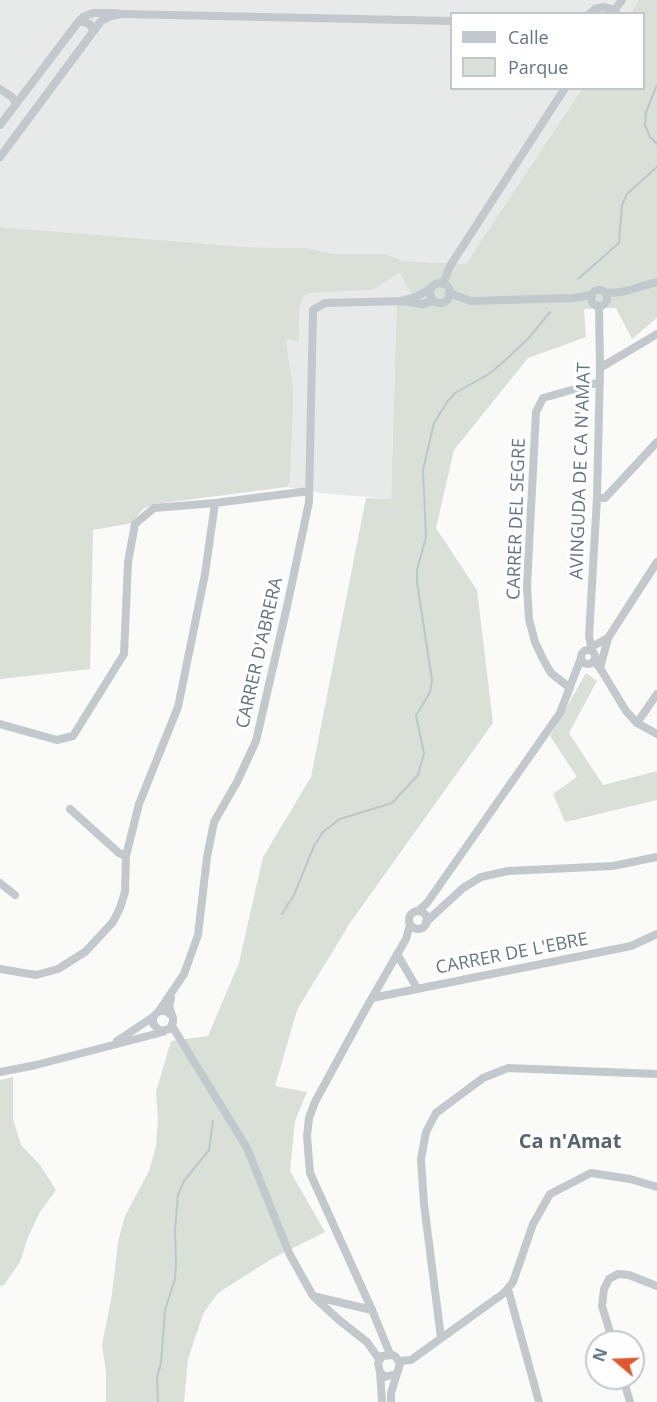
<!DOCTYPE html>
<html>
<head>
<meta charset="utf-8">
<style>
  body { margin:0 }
  #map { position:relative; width:657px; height:1402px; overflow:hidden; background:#fafaf8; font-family:"Open Sans",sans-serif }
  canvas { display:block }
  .legend { position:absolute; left:450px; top:12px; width:195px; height:78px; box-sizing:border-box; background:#fff; border:2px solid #c1c8cd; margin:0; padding:8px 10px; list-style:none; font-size:18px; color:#657683 }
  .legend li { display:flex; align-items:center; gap:12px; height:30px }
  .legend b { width:30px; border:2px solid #c1c8cd }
  .north { position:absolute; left:585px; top:1330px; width:60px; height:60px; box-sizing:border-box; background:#fff; border:2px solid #c1c8cd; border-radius:50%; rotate:289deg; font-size:16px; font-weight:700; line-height:24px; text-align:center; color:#657683 }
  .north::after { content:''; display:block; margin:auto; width:21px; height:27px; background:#e4572e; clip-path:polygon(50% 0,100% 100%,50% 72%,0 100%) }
</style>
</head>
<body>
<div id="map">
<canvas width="657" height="1402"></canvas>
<ul class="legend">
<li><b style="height:8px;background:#c3c8cc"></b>Calle</li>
<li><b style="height:16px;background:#dadfd7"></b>Parque</li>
</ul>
<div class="north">N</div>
</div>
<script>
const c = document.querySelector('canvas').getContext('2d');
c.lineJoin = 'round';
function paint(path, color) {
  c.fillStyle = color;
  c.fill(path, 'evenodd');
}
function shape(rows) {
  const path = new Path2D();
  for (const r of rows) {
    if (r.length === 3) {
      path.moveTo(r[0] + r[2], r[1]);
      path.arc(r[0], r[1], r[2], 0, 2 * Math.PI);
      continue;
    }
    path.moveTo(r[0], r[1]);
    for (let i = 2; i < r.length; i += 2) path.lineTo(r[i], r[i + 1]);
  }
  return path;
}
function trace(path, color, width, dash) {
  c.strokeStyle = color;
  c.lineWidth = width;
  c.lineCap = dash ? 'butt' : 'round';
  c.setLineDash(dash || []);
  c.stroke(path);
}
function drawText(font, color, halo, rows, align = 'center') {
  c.font = font + ' "Open Sans",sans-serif';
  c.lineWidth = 6;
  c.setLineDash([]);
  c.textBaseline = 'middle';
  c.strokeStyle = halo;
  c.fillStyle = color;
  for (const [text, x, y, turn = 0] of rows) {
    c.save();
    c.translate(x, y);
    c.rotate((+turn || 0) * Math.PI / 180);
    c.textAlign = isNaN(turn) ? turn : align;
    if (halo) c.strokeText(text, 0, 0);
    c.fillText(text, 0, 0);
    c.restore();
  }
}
paint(shape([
  [0,0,639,0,631,13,452,14,452,88,582,89,466,264,403,261,386,254,333,254,306,248,247,247,0,227],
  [401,273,411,295,397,297,391,499,320,493,287,487,290,482,293,410,293,388,286,339,299,341,301,299,307,293,373,290]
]), '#e8e9e9');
paint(shape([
  [639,0,657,0,657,318,632,339,616,308,584,309,586,337,528,358,454,450,436,528,477,590,493,723,350,923,297,1010,275,1086,307,1092,295,1121,290,1171,325,1232,273,1258,218,1293,204,1312,196,1335,188,1359,184,1402,106,1402,106,1371,102,1345,112,1294,118,1242,125,1216,149,1171,156,1146,158,1119,156,1092,171,1041,208,1036,239,963,263,857,311,777,366,498,391,499,397,297,411,294,400,273,373,290,308,293,304,296,300,306,299,341,286,339,293,388,293,410,290,482,287,487,155,504,143,509,132,523,93,530,90,669,0,679,0,227,247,247,306,248,333,254,386,254,403,261,466,264,582,89,644,88,644,14,631,13],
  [586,673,597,681,569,733,603,785,657,771,657,800,565,822,553,794,577,777,550,736],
  [13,1077,13,1119,21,1145,40,1165,56,1190,40,1212,28,1237,20,1262,4,1285,0,1286,0,1080]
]), '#dadfd7');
trace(shape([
  [657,85,646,112,645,125,650,137,657,144],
  [578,279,619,243,622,205,627,194,657,167],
  [282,914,294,895,314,846,323,832,340,819,392,803,418,775,424,753,416,716,430,692,432,680,417,582,417,570,426,537,423,470,434,423,447,402,455,393,489,374,501,364,528,339,550,312],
  [158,1402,157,1377,161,1363,165,1310,175,1279,176,1263,175,1230,178,1195,184,1181,209,1150,213,1121]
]), '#bbc7cb', 2);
trace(shape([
  [614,11,622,0],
  [589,14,595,9,603,7,611,9,617,14],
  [79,21,83,17,93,13,117,13],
  [0,89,12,97,16,104],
  [0,125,79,21,90,24,93,31],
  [0,157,101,21,111,16,121,14,452,21],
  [440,293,10],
  [443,284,450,266,565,88],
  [599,298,8],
  [449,293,471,301,573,298,592,295],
  [605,293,622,292,657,282],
  [405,300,418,296,432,287],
  [600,368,657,334],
  [597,498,605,498,657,442],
  [591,647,608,638,657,562],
  [588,657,7],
  [592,651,589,636,597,498,600,368,599,306],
  [593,661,600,668,626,711,637,723,657,734],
  [600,668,608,638],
  [570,688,551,673,543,659,535,642,529,619,527,586,536,412,543,398,600,382],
  [637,723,657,694],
  [0,724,57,740,73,736,124,654,128,562,135,524,154,508,215,503,309,491],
  [70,809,119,853,126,856],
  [0,883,15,895],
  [418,911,427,903,560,713,581,658],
  [418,920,9],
  [426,922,463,888,481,877,508,871,613,866,657,857],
  [397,954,417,988],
  [0,969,36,975,58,969,85,952,113,922,120,908,125,892,126,856,139,804,178,707,205,574,215,503],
  [171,998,169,1006,173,1018,173,1022,170,1029,160,1031,153,1024,153,1017,159,1011,166,1011,172,1016],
  [372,998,631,946,657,934],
  [159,1011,184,974,198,935,207,857,214,822,237,782,256,741,288,602,309,502,313,310,325,303,402,301,422,304,434,301],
  [172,1026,247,1148,289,1253,313,1296,372,1310],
  [117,1041,153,1017],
  [0,1072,36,1065,163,1032],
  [508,1289,539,1402],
  [314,1297,339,1320,367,1342,379,1359],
  [441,1338,424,1204,421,1159,426,1132,436,1113,483,1078,508,1068,657,1074],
  [613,1342,602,1306,604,1289,609,1279,618,1274,629,1275,657,1286],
  [390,1354,372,1310,310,1173,307,1136,309,1118,315,1102,365,1010,406,939,410,925],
  [399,1361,411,1360,504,1293,513,1282,533,1224,550,1194,591,1173,630,1179,657,1187],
  [380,1372,382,1402],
  [623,1378,630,1402],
  [391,1402,391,1393,400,1364,396,1357,393,1355,382,1356,378,1363,380,1372,385,1377,396,1374]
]), '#c3c8cc', 8);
drawText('18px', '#657683', '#fff', [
  ["AVINGUDA DE CA N'AMAT",581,471,-88],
  ["CARRER DEL SEGRE",517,519,-88],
  ["CARRER D'ABRERA",260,653,-77],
  ["CARRER DE L'EBRE",512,954,-11]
]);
drawText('bold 20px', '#57646e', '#fff', [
  ["Ca n'Amat",570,1142]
]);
</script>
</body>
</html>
